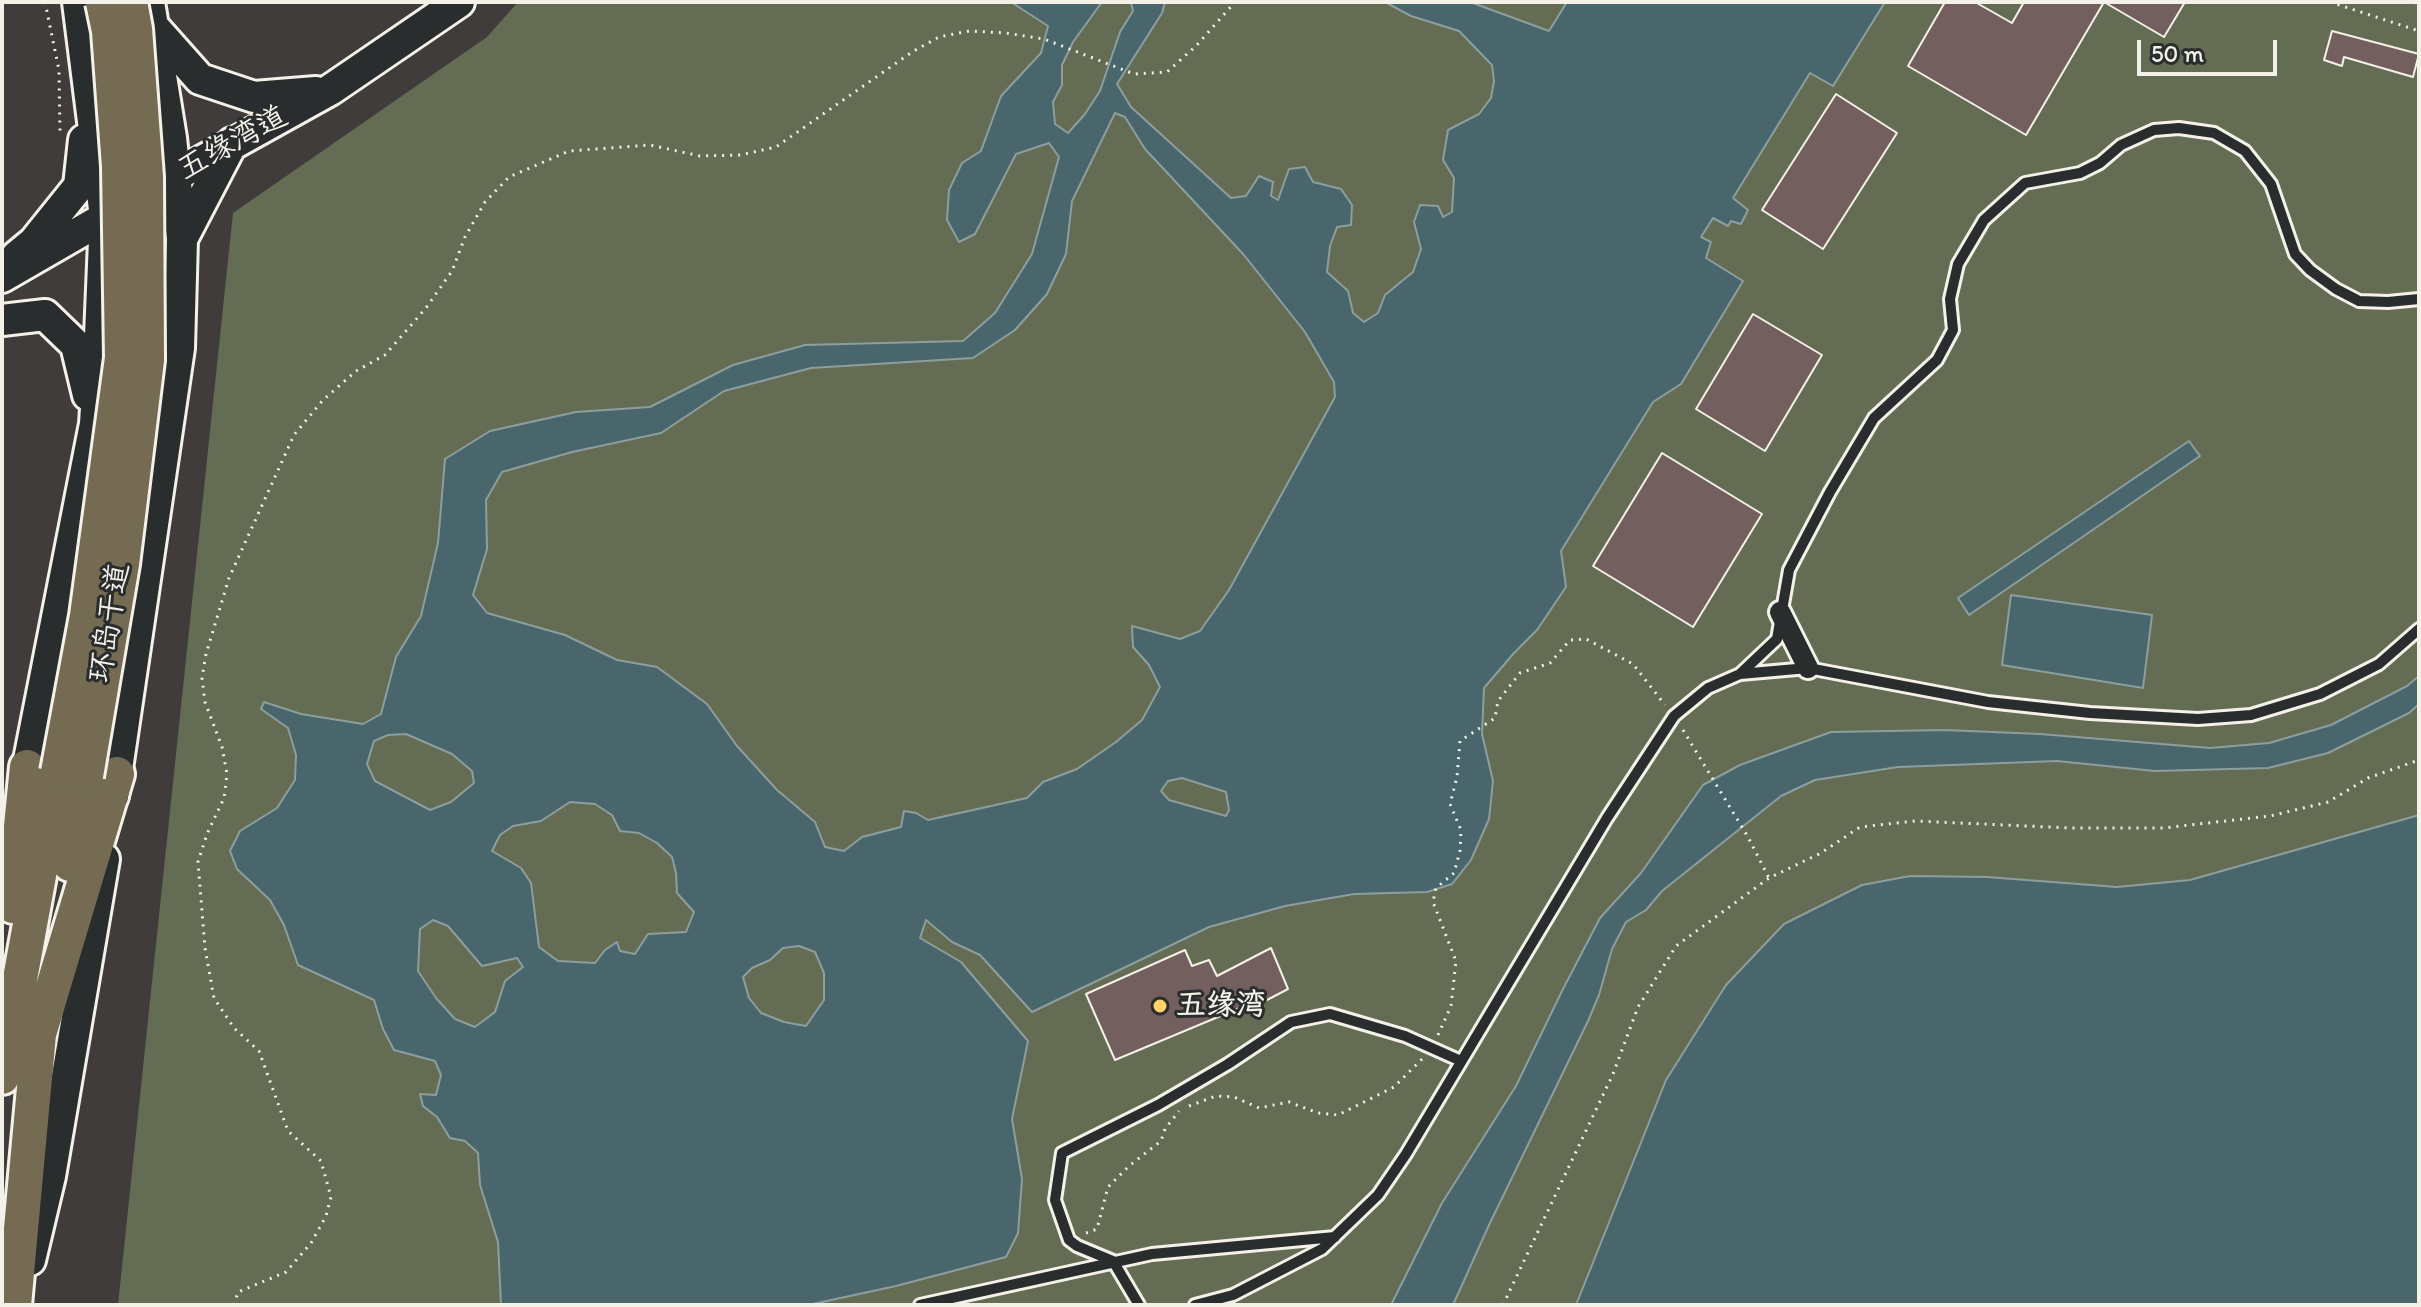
<!DOCTYPE html>
<html>
<head>
<meta charset="utf-8">
<style>
  body { margin:0 }
  #map { position:relative; width:2421px; height:1307px; overflow:hidden; background:#403c3c; font-family:Itim,sans-serif }
  canvas { display:block }
  .frame { position:absolute; inset:0; border:4px solid #f4f1e8; pointer-events:none }
  .scale { position:absolute; left:2137px; top:40px; width:140px; height:36px; box-sizing:border-box; border:4px solid #f4f1e8; border-top:0; padding-left:10px; font-size:24px; line-height:28px; white-space:nowrap; color:#f4f1e8; -webkit-text-stroke:6px #2a2d2e; paint-order:stroke }
</style>
</head>
<body>
<div id="map">
<canvas width="2421" height="1307"></canvas>
<div class="frame"></div>
<div class="scale">50 m</div>
</div>
<script>
const c = document.querySelector('canvas').getContext('2d');
c.lineJoin = 'round';
function paint(path, color) {
  c.fillStyle = color;
  c.fill(path, 'evenodd');
}
function shape(rows) {
  const path = new Path2D();
  for (const r of rows) {
    path.moveTo(r[0], r[1]);
    for (let i = 2; i < r.length; i += 2) path.lineTo(r[i], r[i + 1]);
  }
  return path;
}
function trace(path, color, width, dash) {
  c.strokeStyle = color;
  c.lineWidth = width;
  c.lineCap = dash ? 'butt' : 'round';
  c.setLineDash(dash || []);
  c.stroke(path);
}
function drawText(font, color, halo, rows, align = 'center') {
  c.font = font + ' Itim,"LXGW WenKai TC",sans-serif';
  c.lineWidth = 6;
  c.setLineDash([]);
  c.textBaseline = 'middle';
  c.strokeStyle = halo;
  c.fillStyle = color;
  for (const [text, x, y, turn = 0] of rows) {
    c.save();
    c.translate(x, y);
    c.rotate((+turn || 0) * Math.PI / 180);
    c.textAlign = isNaN(turn) ? turn : align;
    if (halo) c.strokeText(text, 0, 0);
    c.fillText(text, 0, 0);
    c.restore();
  }
}
paint(shape([
  [518,2,2419,2,2419,815,2190,880,2117,887,1987,877,1910,876,1862,885,1602,1243,1576,1305,118,1305,233,213,487,37]
]), '#646d53');
const water = shape([
  [1011,2,1102,2,1073,42,1062,65,1062,85,1053,102,1055,124,1068,133,1085,114,1100,91,1120,32,1133,11,1131,2,1165,2,1162,13,1117,84,1131,107,1231,198,1246,196,1259,176,1273,182,1271,196,1278,200,1289,169,1305,167,1313,182,1341,189,1352,205,1351,225,1337,227,1330,246,1327,272,1348,291,1353,313,1364,322,1378,313,1385,295,1413,272,1421,249,1414,222,1420,205,1438,206,1443,217,1452,212,1454,178,1443,160,1448,130,1479,114,1491,98,1494,81,1492,65,1459,31,1411,16,1385,2,1470,2,1549,31,1567,2,1885,2,1833,86,1810,73,1733,198,1748,210,1741,224,1731,221,1728,226,1713,218,1701,237,1711,242,1706,258,1743,281,1681,384,1653,402,1561,551,1566,587,1537,630,1514,653,1484,688,1482,734,1493,781,1489,819,1471,860,1452,884,1427,892,1354,894,1285,906,1209,927,1032,1012,980,955,952,942,926,920,920,938,961,962,1028,1041,1012,1119,1022,1179,1018,1233,1006,1257,896,1286,808,1305,501,1305,498,1242,480,1185,478,1153,465,1141,450,1138,437,1117,423,1106,420,1094,436,1095,441,1075,435,1061,394,1050,383,1029,374,1000,298,965,284,925,270,900,237,869,230,851,240,831,277,808,295,780,296,755,288,728,261,709,264,702,301,714,363,724,381,714,396,657,421,616,438,543,445,459,490,431,576,412,650,407,733,365,805,345,963,341,995,313,1032,254,1059,157,1049,143,1016,154,975,234,959,242,947,220,949,190,962,163,981,151,1001,96,1041,53,1048,26,1011,2],
  [1115,113,1125,117,1145,149,1244,255,1305,332,1334,382,1335,397,1229,590,1200,631,1180,639,1132,626,1133,647,1149,665,1160,687,1142,720,1116,742,1077,769,1043,782,1027,798,928,820,916,813,904,811,901,827,862,837,844,851,825,847,815,822,777,790,737,746,707,704,657,667,617,660,565,635,487,613,473,595,487,549,486,500,502,472,572,452,661,433,724,391,811,368,973,358,1015,330,1047,294,1066,254,1072,201,1115,113],
  [406,734,452,754,472,771,474,783,451,802,430,810,375,781,367,764,374,741,388,735,406,734],
  [1182,778,1226,792,1229,810,1226,816,1169,800,1161,791,1168,781,1182,778],
  [570,802,595,804,612,815,620,831,639,833,657,843,672,857,676,873,677,893,694,912,686,932,648,934,635,954,620,951,617,942,605,950,595,963,558,961,539,947,531,883,521,868,492,851,500,835,513,826,541,821,570,802],
  [433,920,448,926,482,966,517,958,523,967,505,981,495,1012,475,1027,455,1019,436,998,418,971,420,929,433,920],
  [799,946,815,952,824,973,824,1000,806,1026,784,1022,761,1013,749,998,743,977,752,968,770,960,783,948,799,946],
  [2189,441,2200,456,1969,615,1958,598,2189,441],
  [2011,595,2152,615,2143,688,2002,665,2011,595],
  [2419,676,2419,704,2409,713,2328,753,2268,768,2155,771,2057,761,1898,767,1815,780,1781,796,1662,891,1646,910,1626,922,1612,949,1599,995,1588,1021,1489,1225,1453,1305,1391,1305,1442,1203,1516,1086,1563,989,1600,918,1641,873,1703,785,1740,765,1831,732,1945,730,2040,734,2210,748,2269,743,2331,725,2407,686,2419,676],
  [2419,815,2419,1305,1576,1305,1666,1080,1726,985,1784,924,1862,885,1910,876,1987,877,2117,887,2190,880,2419,815]
]);
paint(water, '#48666c');
trace(water, '#8d9e9e', 2);
const building = shape([
  [1945,2,1975,2,2012,23,2024,2,2185,2,2164,37,2104,2,2026,135,1908,66,1945,2],
  [2332,31,2419,54,2413,77,2344,57,2342,66,2324,60,2332,31],
  [1836,94,1897,133,1823,249,1762,210,1836,94],
  [1753,314,1822,355,1765,451,1696,409,1753,314],
  [1662,453,1762,514,1693,627,1593,566,1662,453],
  [1271,948,1288,989,1244,1012,1242,1007,1115,1060,1086,994,1185,950,1192,966,1209,960,1217,976,1271,948]
]);
paint(building, '#725f5e');
trace(building, '#f4f1e8', 2);
const service = shape([
  [1740,674,1777,639,1789,570,1830,492,1874,418,1937,360,1953,330,1950,299,1958,264,1984,220,2025,183,2080,173,2100,163,2121,145,2154,130,2179,128,2214,133,2245,151,2271,184,2295,254,2310,270,2336,289,2359,301,2388,302,2419,299],
  [920,1305,1152,1254,1335,1237],
  [1139,1305,1113,1261,1077,1246,1069,1240,1055,1200,1062,1153,1158,1105,1228,1064,1291,1022,1330,1014,1405,1036,1461,1061],
  [1195,1305,1233,1295,1322,1249,1378,1195,1406,1154,1607,818,1674,716,1708,688,1740,674,1808,668,1988,702,2090,713,2198,719,2251,715,2320,694,2379,664,2419,629]
]);
const minor = shape([
  [1780,612,1808,668]
]);
const secondary = shape([
  [152,25,200,79,254,97,316,92],
  [159,185,330,90,459,2],
  [182,239,232,143],
  [17,256,34,242,79,186,84,140],
  [2,277,118,210],
  [2,320,45,315,76,345,88,395],
  [23,791,95,424,99,360,105,217,78,2],
  [113,796,179,348,182,239,171,138,149,2],
  [30,1260,50,1176,104,859]
]);
const trunk = shape([
  [70,864,86,776],
  [13,906,27,767],
  [2,1077,58,772],
  [14,1305,39,1034,117,774]
]);
trace(service, '#f4f1e8', 16);
trace(minor, '#f4f1e8', 26);
trace(secondary, '#f4f1e8', 36);
trace(trunk, '#f4f1e8', 40);
trace(shape([
  [45,2,59,70,60,133],
  [2330,2,2419,31],
  [2415,2,2419,6],
  [1683,730,1748,837,1769,878],
  [1438,1035,1451,1006,1456,961,1433,902,1436,888,1454,873,1460,851,1461,830,1450,804,1457,777,1460,741,1495,718,1498,701,1520,673,1550,663,1570,640,1586,639,1633,664,1665,705],
  [1189,1106,1216,1096,1234,1097,1259,1108,1289,1102,1318,1113,1338,1115,1394,1087,1423,1058],
  [1086,1233,1097,1229,1108,1187,1129,1166,1161,1141,1165,1129,1179,1111],
  [234,1305,238,1292,286,1272,311,1243,326,1216,331,1197,321,1161,288,1131,259,1051,234,1028,214,998,205,948,198,862,207,834,224,798,227,774,222,747,205,702,202,678,206,654,229,578,294,435,323,400,356,371,385,355,426,308,452,271,465,237,485,202,509,177,569,151,650,145,700,156,740,155,776,147,912,52,939,37,969,31,1006,33,1044,39,1134,74,1167,72,1196,46,1235,2],
  [1503,1305,1613,1074,1638,1007,1676,946,1769,878,1821,853,1860,827,1915,821,2071,828,2163,828,2270,816,2328,802,2368,778,2419,760]
]), '#f4f1e8', 3, [2, 6]);
trace(service, '#2a2d2e', 10);
trace(minor, '#2a2d2e', 20);
trace(secondary, '#2a2d2e', 30);
trace(trunk, '#746b52', 34);
const trunkBridge = shape([
  [58,772,87,616,122,358,119,166,109,31,103,2],
  [86,776,122,564,147,360,146,177,135,29,130,2]
]);
trace(trunkBridge, '#f4f1e8', 40, []);
trace(trunkBridge, '#746b52', 34);
for (const [x, y, r, color] of [
  [1160,1006,8,"#ffd166"]
]) {
  const dot = new Path2D();
  dot.arc(x, y, r, 0, 2 * Math.PI);
  c.fillStyle = color;
  c.fill(dot);
  trace(dot, '#2a2d2e', 3);
}
drawText('30px', '#f4f1e8', '#2a2d2e', [
  ["五缘湾道",233,144,-29],
  ["环岛干道",111,623,-81]
]);
drawText('bold 30px', '#f4f1e8', '#2a2d2e', [
  ["五缘湾",1176,1006]
], 'left');
</script>
</body>
</html>
